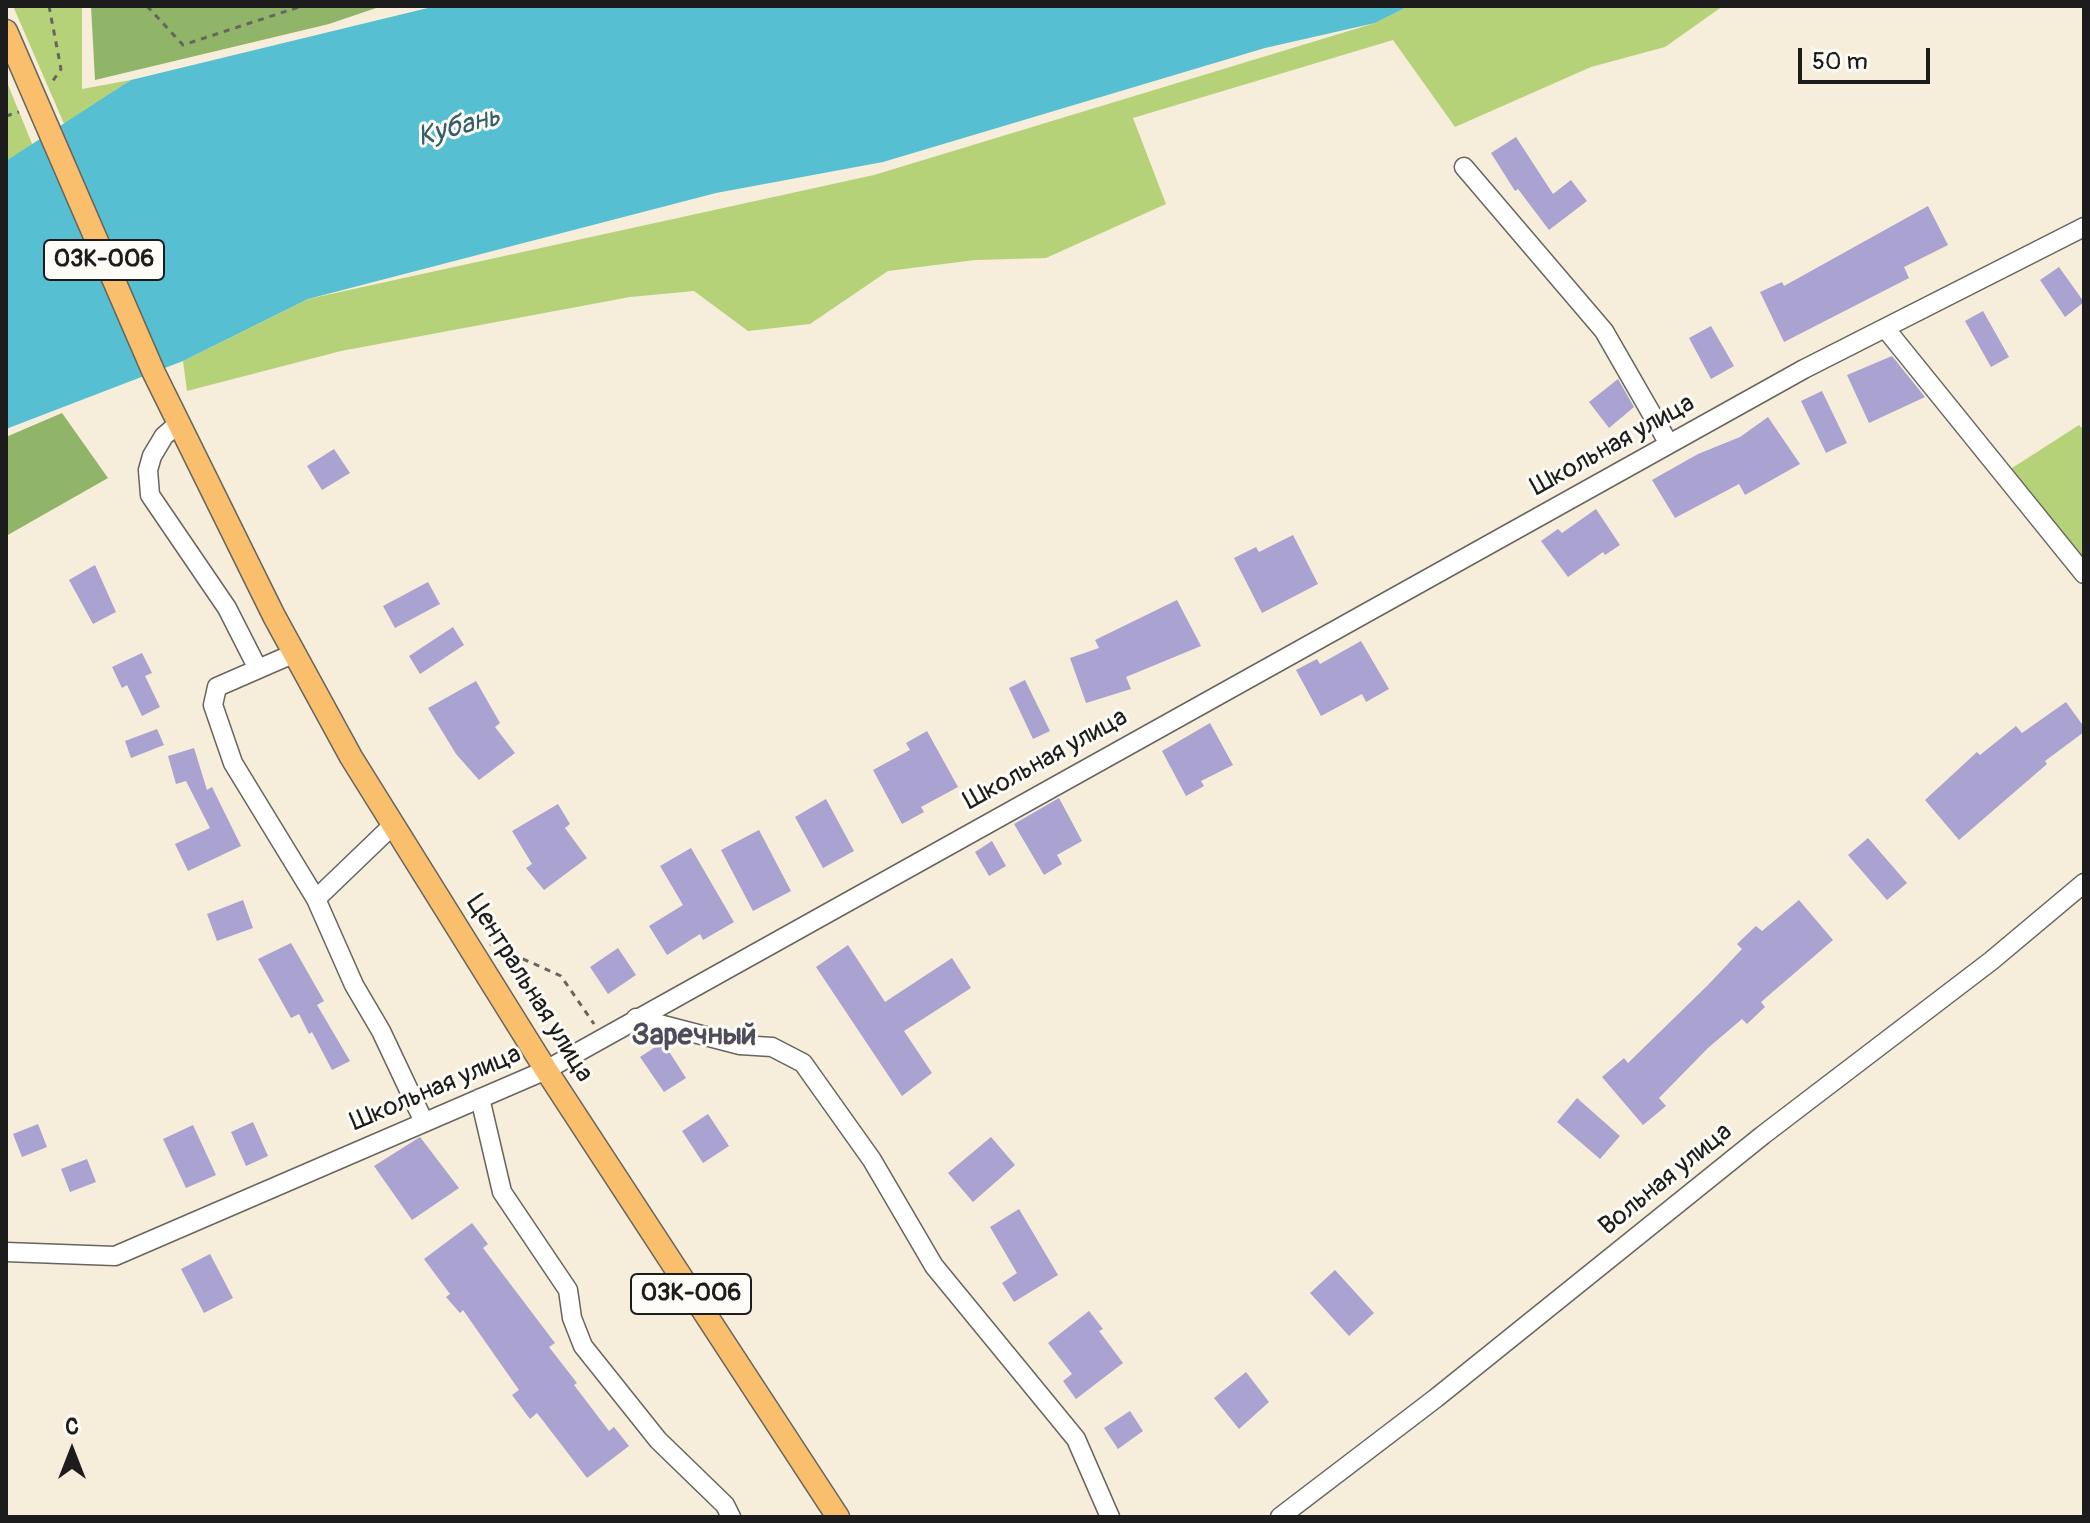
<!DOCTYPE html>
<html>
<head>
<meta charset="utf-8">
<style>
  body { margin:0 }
  #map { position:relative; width:2090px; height:1523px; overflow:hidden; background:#f6edda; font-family:Pangolin,sans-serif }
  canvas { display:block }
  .frame { position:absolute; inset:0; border:8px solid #1c1c1c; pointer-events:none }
  .north { position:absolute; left:32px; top:1411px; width:80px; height:80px; -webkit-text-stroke:6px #fdfcf7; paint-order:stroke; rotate:0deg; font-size:22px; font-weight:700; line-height:32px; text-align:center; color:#1c1c1c }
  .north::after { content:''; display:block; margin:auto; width:28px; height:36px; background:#1c1c1c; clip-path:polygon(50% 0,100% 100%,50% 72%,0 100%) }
  .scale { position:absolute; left:1798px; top:48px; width:132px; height:36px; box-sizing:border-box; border:4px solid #1c1c1c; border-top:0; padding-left:10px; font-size:24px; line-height:28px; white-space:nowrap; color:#1c1c1c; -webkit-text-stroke:6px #fdfcf7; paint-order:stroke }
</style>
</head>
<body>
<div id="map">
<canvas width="2090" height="1523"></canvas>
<div class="frame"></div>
<div class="north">С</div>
<div class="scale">50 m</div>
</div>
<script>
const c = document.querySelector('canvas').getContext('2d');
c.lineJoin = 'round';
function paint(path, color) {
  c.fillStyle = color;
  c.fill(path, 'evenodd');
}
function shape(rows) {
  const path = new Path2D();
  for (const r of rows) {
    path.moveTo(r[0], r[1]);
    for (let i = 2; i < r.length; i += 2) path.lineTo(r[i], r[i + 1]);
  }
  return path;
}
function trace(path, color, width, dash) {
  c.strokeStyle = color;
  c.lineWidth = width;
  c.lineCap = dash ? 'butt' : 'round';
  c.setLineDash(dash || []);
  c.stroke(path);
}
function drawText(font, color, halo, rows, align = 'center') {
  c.font = font + ' Pangolin,sans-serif';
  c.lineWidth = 6;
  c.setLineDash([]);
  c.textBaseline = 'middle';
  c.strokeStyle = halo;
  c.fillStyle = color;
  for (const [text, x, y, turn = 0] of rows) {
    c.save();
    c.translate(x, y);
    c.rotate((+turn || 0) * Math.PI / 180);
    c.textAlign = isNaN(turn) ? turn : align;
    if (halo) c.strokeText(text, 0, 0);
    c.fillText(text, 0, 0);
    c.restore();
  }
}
paint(shape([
  [13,6,82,6,82,89,131,80,65,126],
  [1409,6,1723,6,1665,47,1591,67,1455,127,1393,40,1133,118,1166,204,1046,258,975,260,888,271,810,324,748,331,694,291,630,297,341,351,187,391,183,361,308,299,874,175,1375,23],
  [6,80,33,146,6,161],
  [2079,425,2084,430,2084,561,2009,470]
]), '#b6d278');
paint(shape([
  [91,6,382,6,329,24,95,80],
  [62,413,108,478,6,536,6,437]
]), '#90b468');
paint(shape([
  [436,6,1409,6,1375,23,1265,48,883,162,716,193,308,299,183,361,6,429,6,161,131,80]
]), '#56c0d2');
paint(shape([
  [1516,137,1553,194,1571,180,1587,201,1549,230,1518,189,1515,191,1491,153],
  [1928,206,1948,245,1904,267,1909,278,1784,342,1760,292,1782,282,1784,286],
  [2059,267,2084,302,2065,317,2040,280],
  [1983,311,2009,357,1991,367,1965,321],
  [1711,326,1734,366,1711,379,1689,338],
  [1892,356,1925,397,1869,423,1847,375],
  [1618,379,1634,407,1609,428,1589,402],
  [1822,391,1847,443,1826,453,1801,401],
  [1768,417,1800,464,1745,495,1739,484,1675,518,1652,480,1698,454,1740,437],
  [334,449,350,473,322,490,307,466],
  [1596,509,1620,545,1605,555,1603,552,1568,577,1541,541,1558,529,1562,533],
  [1293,535,1318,584,1262,613,1234,558,1256,547,1259,552],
  [95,565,116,612,93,624,69,580],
  [428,582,440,604,395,628,383,606],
  [1177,600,1201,646,1126,677,1131,689,1086,703,1070,658,1099,648,1095,640],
  [453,627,464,645,420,674,409,656],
  [1361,641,1389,689,1366,702,1362,694,1321,716,1296,670,1317,659,1320,664],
  [142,653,152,673,145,676,160,707,142,716,127,685,122,688,112,667],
  [1025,680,1050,731,1033,739,1009,688],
  [476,681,500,723,495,727,515,753,479,780,456,754,428,708],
  [2066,702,2084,727,2084,732,2045,761,2047,764,1959,840,1925,800,1977,752,1980,755,2016,726,2022,733],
  [1210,723,1233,765,1201,781,1204,786,1186,796,1162,751],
  [157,729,164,745,131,758,125,741],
  [927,731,958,787,921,807,924,812,902,824,873,770,910,750,906,743],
  [194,748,207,790,212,787,241,846,188,871,175,844,210,828,186,781,176,784,168,756],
  [1059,798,1082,841,1057,855,1062,864,1044,875,1014,824],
  [826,799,854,851,823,868,795,817],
  [558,804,570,824,565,828,587,858,544,890,526,868,532,864,512,831],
  [759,830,791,891,753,911,721,850],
  [1868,838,1907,883,1887,900,1848,855],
  [992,841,1006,866,989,876,975,852],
  [691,848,734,922,703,940,700,934,667,955,649,926,683,905,660,866],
  [243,900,253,928,217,941,207,914],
  [1799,900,1833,940,1761,1002,1765,1007,1747,1024,1742,1019,1708,1048,1659,1098,1666,1106,1643,1125,1602,1077,1624,1058,1628,1063,1708,985,1742,949,1737,944,1756,926,1762,931],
  [291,943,324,1001,317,1005,350,1061,332,1070,312,1032,309,1034,299,1014,291,1018,258,959],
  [848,945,885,1002,952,958,971,988,904,1031,932,1073,902,1096,816,967],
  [618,948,636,975,608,994,590,967],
  [663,1042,686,1078,664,1092,640,1057],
  [1577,1098,1620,1136,1600,1159,1557,1122],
  [708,1114,729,1146,703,1163,682,1131],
  [253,1122,268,1156,246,1166,231,1132],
  [38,1124,47,1147,22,1157,13,1134],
  [193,1125,216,1175,186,1188,163,1139],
  [420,1137,459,1188,412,1220,374,1166],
  [991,1137,1015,1165,973,1202,948,1173],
  [87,1159,96,1182,70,1192,61,1169],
  [1019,1209,1058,1275,1014,1302,1002,1283,1017,1273,990,1227],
  [472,1223,488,1244,483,1248,555,1343,549,1347,577,1383,574,1385,609,1431,614,1427,629,1446,587,1478,537,1413,530,1419,512,1395,519,1390,463,1310,460,1313,446,1297,450,1294,424,1259],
  [210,1254,233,1298,204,1313,181,1269],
  [1335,1270,1374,1313,1349,1336,1310,1293],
  [1089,1311,1103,1329,1099,1331,1123,1363,1076,1399,1063,1381,1072,1374,1048,1343],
  [1246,1372,1269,1402,1239,1429,1214,1398],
  [1130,1411,1143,1431,1118,1449,1104,1428]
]), '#aaa2d1');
const minor = shape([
  [1464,167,1604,331,1669,444],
  [1885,328,2084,574],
  [178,424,164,436,152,456,148,470,150,495,227,608,258,669],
  [295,653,217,687,213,705,233,763,316,899,354,985,381,1031,424,1122],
  [316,899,393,825],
  [636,1018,740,1045,772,1047,803,1063,872,1160,934,1266,1076,1439,1110,1517],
  [480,1098,502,1192,568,1290,572,1318,583,1346,658,1440,725,1505,731,1517],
  [6,1252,115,1256,546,1070,1804,369,2084,227],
  [1280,1517,1436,1398,1763,1135,1991,961,2084,883]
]);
const major = shape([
  [6,31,154,373,274,616,351,757,546,1070,838,1517]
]);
trace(minor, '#68655e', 21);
trace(major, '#68655e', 25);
trace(shape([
  [49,6,61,69,50,85],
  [147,6,183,45,302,6],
  [6,116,19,112],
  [490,944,561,976,594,1024]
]), '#68655e', 3, [6, 6]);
trace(minor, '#fff', 18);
trace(major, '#f9bf6d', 22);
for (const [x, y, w] of [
  [104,260,120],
  [691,1294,120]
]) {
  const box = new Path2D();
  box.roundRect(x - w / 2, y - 20, w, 40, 6);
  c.fillStyle = '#fdfcf7';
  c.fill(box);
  trace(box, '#1c1c1c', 2);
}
drawText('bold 24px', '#1c1c1c', null, [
  ["03К-006",104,260],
  ["03К-006",691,1294]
]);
drawText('26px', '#1c1c1c', '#fdfcf7', [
  ["Школьная улица",1613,446,-29],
  ["Школьная улица",1046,760,-29],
  ["Центральная улица",529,989,58],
  ["Школьная улица",436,1089,-23],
  ["Вольная улица",1666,1180,-39]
]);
drawText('italic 28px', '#335e65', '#fdfcf7', [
  ["Кубань",459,128,-15]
]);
drawText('bold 30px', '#4e4b5b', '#fdfcf7', [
  ["Заречный",694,1036]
]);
</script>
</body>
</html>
